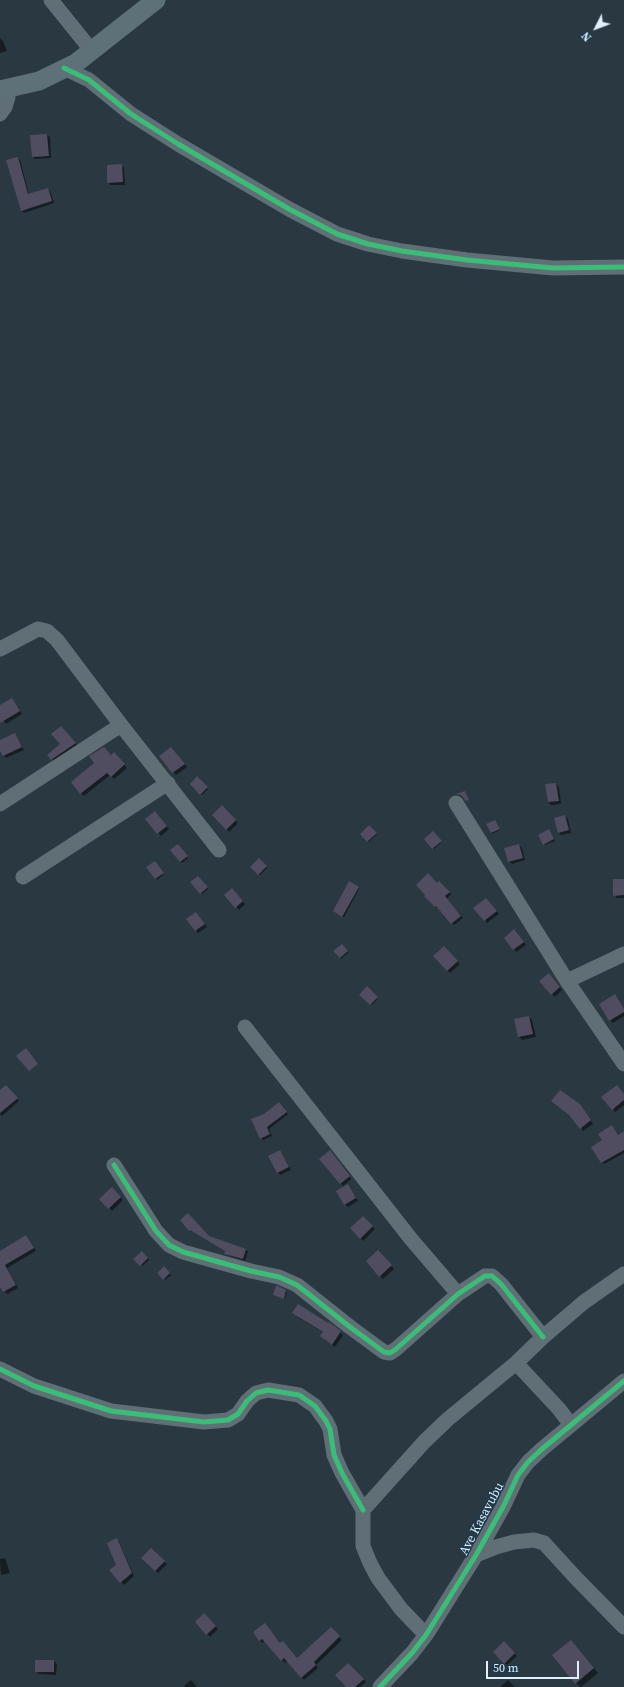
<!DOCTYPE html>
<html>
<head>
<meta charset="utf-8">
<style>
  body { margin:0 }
  #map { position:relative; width:624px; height:1687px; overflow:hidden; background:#2a3842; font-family:"Source Serif 4",serif }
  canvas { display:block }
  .north { position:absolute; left:576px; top:8px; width:40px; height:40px; -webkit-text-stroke:3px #1f3a4d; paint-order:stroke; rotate:228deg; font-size:11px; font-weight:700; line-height:16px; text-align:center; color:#dfeffb }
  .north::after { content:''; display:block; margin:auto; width:14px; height:18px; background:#dfeffb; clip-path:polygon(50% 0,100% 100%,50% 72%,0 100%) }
  .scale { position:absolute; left:486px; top:1661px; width:93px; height:18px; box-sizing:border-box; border:2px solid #dfeffb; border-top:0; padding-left:5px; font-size:12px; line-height:14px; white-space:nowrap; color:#dfeffb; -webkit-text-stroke:3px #1f3a4d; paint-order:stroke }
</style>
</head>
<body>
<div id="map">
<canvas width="624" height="1687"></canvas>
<div class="north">N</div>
<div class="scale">50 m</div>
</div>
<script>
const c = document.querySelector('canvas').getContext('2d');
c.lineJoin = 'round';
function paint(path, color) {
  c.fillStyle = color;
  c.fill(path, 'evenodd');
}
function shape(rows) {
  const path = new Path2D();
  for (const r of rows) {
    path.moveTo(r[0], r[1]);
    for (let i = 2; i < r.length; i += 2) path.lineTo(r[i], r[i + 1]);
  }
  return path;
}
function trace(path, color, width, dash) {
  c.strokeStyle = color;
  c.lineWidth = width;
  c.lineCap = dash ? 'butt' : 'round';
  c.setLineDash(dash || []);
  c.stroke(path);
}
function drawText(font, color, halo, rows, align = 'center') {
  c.font = font + ' "Source Serif 4",serif';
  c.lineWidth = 3;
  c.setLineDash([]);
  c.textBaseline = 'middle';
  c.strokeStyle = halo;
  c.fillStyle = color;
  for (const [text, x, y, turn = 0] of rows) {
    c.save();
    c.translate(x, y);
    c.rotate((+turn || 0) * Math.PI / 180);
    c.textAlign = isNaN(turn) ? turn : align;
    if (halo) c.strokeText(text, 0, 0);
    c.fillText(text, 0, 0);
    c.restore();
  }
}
paint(shape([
  [0,38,3,41,7,51,0,53],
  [47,135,50,137,51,158,35,159,33,157],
  [18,158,20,160,29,195,48,189,50,191,54,203,24,213,22,210],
  [121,165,124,168,125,185,111,185,108,182],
  [12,699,22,714,6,724,0,715,0,706],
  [61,727,78,746,54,761,49,755,61,744],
  [15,734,24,750,6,758,0,749,0,741],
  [174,751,187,767,176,775,160,756],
  [114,753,127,768,114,779,110,775,84,796,81,793,96,763],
  [197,778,208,789,202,795,191,784],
  [556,784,559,787,561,804,551,805,548,802,546,785],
  [222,806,238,823,229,832,213,815],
  [158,815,169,829,161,836,146,819],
  [565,816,568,819,571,833,561,835,558,832],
  [496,822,500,830,492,834,491,833],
  [369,826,377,834,369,842,361,834],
  [549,830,555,841,545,845,544,844],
  [433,832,442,842,434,849,425,839],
  [178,845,188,858,182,863,172,851],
  [519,845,522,848,525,860,512,864,509,861],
  [259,860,267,868,260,875,252,867],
  [156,863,164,874,157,880,148,867],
  [198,877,208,889,202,894,191,882],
  [624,880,624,898,617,898,614,895],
  [439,882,451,894,447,899,463,918,454,925,438,907,437,908,425,896],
  [358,888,359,889,344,917,334,911],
  [235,892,245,904,239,910,226,895],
  [489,902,499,914,487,923,485,920],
  [199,916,207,927,198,933,196,930],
  [517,933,526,945,516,952,514,949],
  [342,945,349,952,341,959,335,951],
  [444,947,460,964,450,973,434,956],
  [552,977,562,990,555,997,541,981],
  [367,988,378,998,372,1005,361,995],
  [615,996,624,1009,624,1016,613,1023,610,1020],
  [529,1017,532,1020,536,1037,522,1040,519,1037,515,1020],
  [9,1089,19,1101,2,1116,0,1114,0,1091],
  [624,1095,624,1105,615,1112,613,1109],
  [281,1105,288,1114,269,1129,272,1136,263,1140,261,1138,264,1114],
  [582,1108,593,1124,583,1131,581,1128],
  [614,1129,619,1136,624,1132,624,1153,604,1164,602,1162,604,1141],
  [280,1151,291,1170,280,1175,278,1172],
  [332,1153,351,1179,343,1186,341,1184],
  [348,1185,358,1201,348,1207,345,1204],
  [112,1188,123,1200,112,1211,101,1199],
  [363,1217,375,1229,363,1241,351,1228],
  [181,1220,209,1237,246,1250,248,1251,245,1261,227,1255,225,1253,226,1251,192,1231,192,1232],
  [26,1236,36,1251,7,1268,18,1288,7,1294,0,1285,0,1252],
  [142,1252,149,1260,142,1266,135,1259],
  [378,1252,394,1269,383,1279,367,1261],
  [164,1268,171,1275,165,1280,158,1273],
  [276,1287,287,1292,285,1299,274,1295],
  [296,1316,329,1325,330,1324,343,1335,335,1347,324,1339,324,1333],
  [117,1539,119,1542,134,1576,124,1585,111,1570,117,1565],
  [151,1550,167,1564,158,1573,143,1558],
  [5,1558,10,1573,1,1575,0,1559],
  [204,1615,218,1629,210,1637,196,1622],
  [265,1624,281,1644,297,1659,331,1628,342,1640,316,1665,318,1668,304,1680,287,1661,285,1663,282,1660,265,1641,262,1643,260,1640],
  [504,1643,517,1656,507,1665,494,1652],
  [575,1645,598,1673,581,1687,576,1683],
  [54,1661,57,1664,56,1675,39,1674,36,1671],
  [348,1664,366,1682,360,1687,347,1687],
  [191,1680,197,1687,185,1687,184,1686],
  [508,1680,515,1687,500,1687]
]), '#0007');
paint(shape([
  [47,134,49,156,32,157,30,135],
  [18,157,28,194,48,188,52,201,21,211,6,160],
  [122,164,123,182,107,183,107,165],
  [12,698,20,711,0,723,0,705],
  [61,726,76,743,51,760,47,755,60,744,51,734],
  [15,733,22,747,3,756,0,751,0,740],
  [104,747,111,755,114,752,125,764,111,777,107,773,80,794,71,782,94,763,89,756],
  [171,747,185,764,172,773,159,756],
  [197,776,208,787,200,795,190,784],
  [556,783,559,801,548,802,545,784],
  [465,791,469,800,466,801,461,795,456,794],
  [222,805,236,820,226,830,212,815],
  [155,811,167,826,157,834,145,819],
  [565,815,569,830,558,833,554,818],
  [495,820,500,829,491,833,486,824],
  [369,825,377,833,367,842,360,834],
  [549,829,554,839,543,845,538,835],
  [433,831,442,841,432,849,424,839],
  [178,844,188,856,180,862,170,850],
  [519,844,523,858,508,862,504,848],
  [259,858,267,866,258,875,250,867],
  [155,861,164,873,155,879,146,867],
  [428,873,437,883,439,881,450,892,445,896,461,916,451,924,436,906,435,907,424,896,425,895,416,885],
  [198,876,208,887,200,894,190,882],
  [613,879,624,879,624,895,613,896],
  [349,881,359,887,342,917,333,911],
  [232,888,243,901,235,908,224,895],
  [486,898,497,911,484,921,473,908],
  [196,912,205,924,195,931,186,919],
  [514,929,524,942,513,950,504,938],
  [342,944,348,951,340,958,333,951],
  [444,946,458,961,447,971,433,956],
  [549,973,560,987,551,995,539,981],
  [367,986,378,997,370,1005,359,995],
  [615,994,624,1009,624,1012,609,1021,599,1004],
  [529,1016,533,1034,518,1037,514,1019],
  [26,1048,38,1064,29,1071,16,1056],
  [6,1085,18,1098,0,1113,0,1090],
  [617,1085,624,1094,624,1100,612,1110,601,1097],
  [560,1090,580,1104,591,1120,580,1129,569,1115,551,1101],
  [279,1102,287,1112,267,1127,270,1134,260,1139,251,1119,264,1114],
  [612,1125,618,1135,624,1131,624,1150,601,1163,591,1147,602,1140,598,1134],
  [280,1150,289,1167,277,1173,268,1156],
  [330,1150,350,1176,340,1184,319,1159],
  [348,1184,356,1198,344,1205,336,1191],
  [112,1187,121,1197,108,1209,99,1199],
  [188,1213,209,1236,246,1249,243,1259,224,1254,225,1251,190,1230,189,1231,180,1220],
  [363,1216,373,1226,360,1239,350,1228],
  [26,1235,34,1248,5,1265,16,1285,3,1292,0,1287,0,1251],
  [378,1250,392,1265,379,1277,366,1261],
  [142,1251,148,1258,140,1266,133,1259],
  [164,1266,170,1273,163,1280,157,1273],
  [276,1285,286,1290,284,1299,273,1295],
  [298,1304,328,1323,329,1322,341,1331,332,1345,320,1336,323,1332,292,1313],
  [117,1538,132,1573,120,1583,109,1570,116,1565,107,1543],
  [151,1548,165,1561,155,1571,141,1558],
  [204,1613,216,1626,206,1635,195,1622],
  [265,1623,280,1643,283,1641,297,1658,331,1627,340,1636,314,1662,316,1665,301,1678,284,1658,281,1661,262,1639,259,1641,253,1632],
  [571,1640,594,1668,575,1684,552,1655],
  [504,1641,515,1653,504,1664,493,1652],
  [35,1660,54,1660,54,1672,35,1672],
  [348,1663,364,1679,355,1687,346,1687,335,1675]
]), '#504d60');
trace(shape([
  [51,0,92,51],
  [64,68,89,80,131,114,178,144,289,209,337,234,368,244,402,251,467,260,553,268,624,267],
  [0,114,5,107,8,97,7,89],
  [0,649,38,629,47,631,57,640,121,725,219,850],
  [456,803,567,981,624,1064],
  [0,804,121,725],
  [23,877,168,783],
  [567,981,624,954],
  [245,1027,411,1239,458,1294],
  [114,1165,156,1231,169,1245,183,1252,251,1271,279,1277,297,1285,350,1327,384,1352,390,1353,396,1349,458,1294,485,1276,492,1276,501,1284,543,1337],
  [516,1363,559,1409,571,1425],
  [0,1369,34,1386,111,1411,204,1422,228,1420,238,1414,247,1401,256,1393,268,1390,299,1395,315,1406,326,1421,330,1429,334,1455,342,1473,363,1510],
  [476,1555,496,1547,514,1542,534,1540,544,1543,576,1578,624,1627],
  [426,1635,401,1609,378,1578,370,1563,363,1546,363,1510,424,1442,448,1419,516,1363,543,1337,584,1302,624,1274],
  [380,1687,412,1653,426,1635,476,1555,503,1507,518,1475,528,1462,542,1449,624,1381]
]), '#5f6f75', 15);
trace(shape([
  [0,90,39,81,76,63,156,0]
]), '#5e7078', 19);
trace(shape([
  [64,68,89,80,131,114,178,144,289,209,337,234,368,244,402,251,467,260,553,268,624,267],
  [114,1165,156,1231,169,1245,183,1252,251,1271,279,1277,297,1285,350,1327,384,1352,390,1353,396,1349,458,1294,485,1276,492,1276,501,1284,543,1337],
  [0,1369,34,1386,111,1411,204,1422,228,1420,238,1414,247,1401,256,1393,268,1390,299,1395,315,1406,326,1421,330,1429,334,1455,342,1473,363,1510],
  [380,1687,412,1653,426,1635,476,1555,503,1507,518,1475,528,1462,542,1449,624,1381]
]), '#3abd76', 5);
drawText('13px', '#dfeffb', '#1f3a4d', [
  ["Ave Kasavubu",482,1519,-62]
]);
</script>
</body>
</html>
